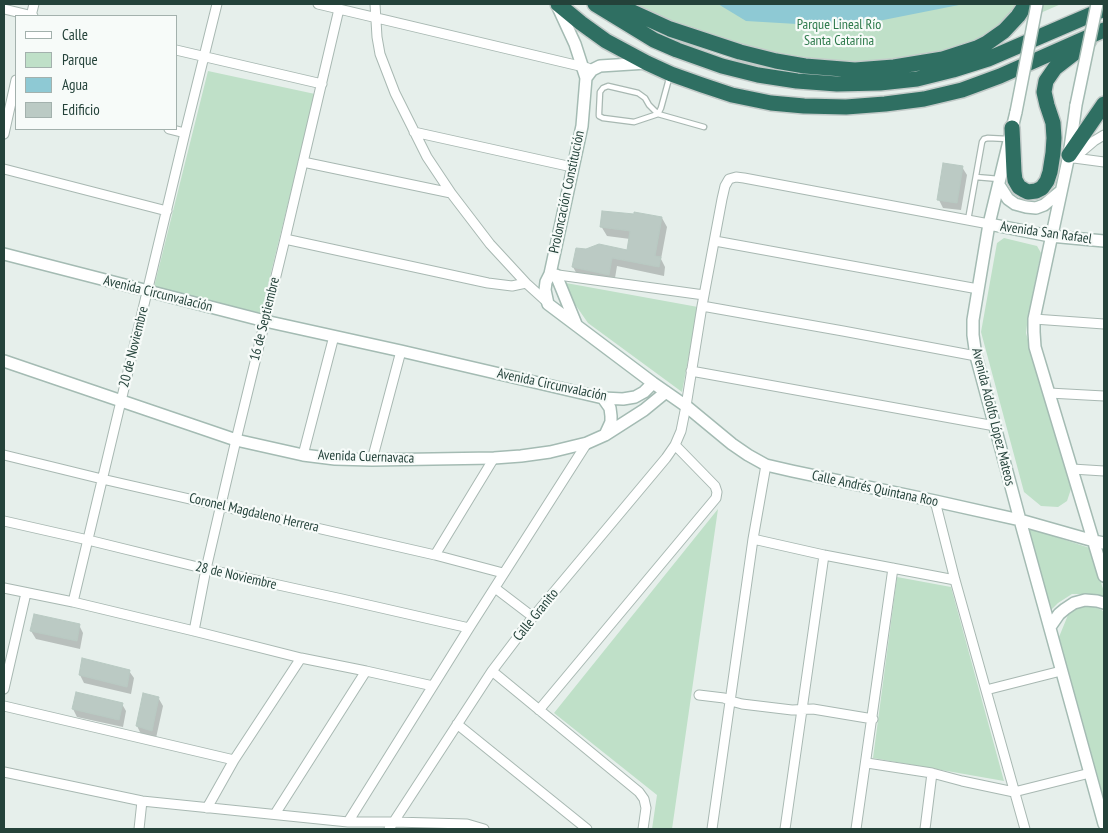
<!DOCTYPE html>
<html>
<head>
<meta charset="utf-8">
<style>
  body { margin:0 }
  #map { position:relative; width:1108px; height:833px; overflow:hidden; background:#e6efeb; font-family:"PT Sans Narrow",sans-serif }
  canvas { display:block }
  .frame { position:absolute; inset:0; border:5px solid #24423a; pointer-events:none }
  .legend { position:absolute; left:15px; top:15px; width:162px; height:115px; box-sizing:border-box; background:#f7fbf9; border:1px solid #a3b1ad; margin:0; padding:6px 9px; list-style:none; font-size:15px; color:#24423a }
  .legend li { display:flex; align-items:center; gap:10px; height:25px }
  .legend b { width:25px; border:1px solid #a3b1ad }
</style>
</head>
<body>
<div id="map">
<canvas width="1108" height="833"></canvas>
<div class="frame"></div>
<ul class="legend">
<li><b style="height:6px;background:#fff"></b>Calle</li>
<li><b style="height:14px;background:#bfe0c8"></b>Parque</li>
<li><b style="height:14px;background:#8ec9d4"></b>Agua</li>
<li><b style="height:14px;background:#bbcac4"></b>Edificio</li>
</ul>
</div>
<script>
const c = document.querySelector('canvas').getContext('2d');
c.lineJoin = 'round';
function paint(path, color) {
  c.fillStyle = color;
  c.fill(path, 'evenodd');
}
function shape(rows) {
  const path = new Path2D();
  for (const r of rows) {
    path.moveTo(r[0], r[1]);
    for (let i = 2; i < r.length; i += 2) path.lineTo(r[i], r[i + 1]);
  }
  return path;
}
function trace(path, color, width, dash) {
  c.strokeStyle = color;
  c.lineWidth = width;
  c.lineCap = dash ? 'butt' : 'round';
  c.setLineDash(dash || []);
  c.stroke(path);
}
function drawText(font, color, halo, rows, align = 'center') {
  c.font = font + ' "PT Sans Narrow",sans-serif';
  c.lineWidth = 4.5;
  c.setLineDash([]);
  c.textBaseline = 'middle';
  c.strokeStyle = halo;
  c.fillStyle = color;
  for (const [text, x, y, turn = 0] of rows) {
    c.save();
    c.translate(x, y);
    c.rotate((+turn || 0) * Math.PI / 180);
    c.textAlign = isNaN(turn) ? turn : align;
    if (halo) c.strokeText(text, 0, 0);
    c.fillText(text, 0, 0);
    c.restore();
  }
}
paint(shape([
  [630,4,1061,4,981,39,940,52,899,59,848,63,806,62,733,50],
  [208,71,315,94,261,313,154,287],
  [1004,238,1037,246,1041,253,1028,317,1026,333,1071,489,1067,501,1058,507,1041,506,1024,492,981,332,997,243],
  [566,283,698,307,682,392,588,323,572,300],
  [718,509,672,829,652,829,657,795,554,713],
  [1028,528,1090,548,1104,592,1104,597,1095,594,1072,594,1058,603,1051,610],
  [897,577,951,587,1004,781,873,758],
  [1091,606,1102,610,1104,613,1104,799,1059,637,1068,615,1077,608]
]), '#bfe0c8');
paint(shape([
  [718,4,964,4,848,27,746,21]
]), '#8ec9d4');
paint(shape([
  [962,167,967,175,961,210,943,208,939,200],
  [662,218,667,227,661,259,665,267,664,276,617,266,614,284,578,276,573,267,628,251,630,239,607,236,601,226],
  [79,625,83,633,80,649,36,639,31,631],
  [129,671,134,678,131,694,84,683,80,675],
  [159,699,163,706,156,738,141,734,137,726],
  [122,704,126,711,123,727,77,717,73,709]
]), '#0003');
const building = shape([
  [943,163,963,166,957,203,937,200,943,163],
  [602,211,634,214,634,212,662,217,655,256,661,257,659,267,612,258,609,275,572,267,576,248,586,249,599,244,627,250,630,231,600,227,602,211],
  [34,614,80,624,77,641,30,631,34,614],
  [82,658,130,670,127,687,79,675,82,658],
  [76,692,123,703,119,720,72,709,76,692],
  [143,693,159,697,152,731,136,726,143,693]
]);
paint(building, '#bbcac4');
trace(building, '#b8c9c2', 1);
const lane = shape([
  [670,75,661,108,658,114,704,127],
  [608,86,638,93,645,98,649,105,658,114,634,122,603,118,599,116,599,113,600,92,603,88,608,86],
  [976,177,999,179],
  [968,220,982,142,984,139,988,138,1008,139]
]);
const street = shape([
  [318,4,588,68],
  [375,4,377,37,380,54,395,93,427,157,451,193,490,244,526,283,548,303],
  [4,9,33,16],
  [31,16,34,4],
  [176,50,322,84],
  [169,129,185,133],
  [414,132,572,167],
  [4,134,16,80],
  [1074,158,1104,162],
  [1070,159,1074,158,1094,141,1104,135],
  [303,162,451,193],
  [4,169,167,211],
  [285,239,488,283,512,286,526,283],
  [715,241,978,289],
  [551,274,704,295],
  [702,306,843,331,976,356],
  [1034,319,1104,324],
  [691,371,995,426],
  [1049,393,1104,396],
  [4,455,102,479,435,555,503,573],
  [303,455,334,336],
  [372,460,401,351],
  [1072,469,1104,471],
  [935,501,955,580,1025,829],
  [4,521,88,540,206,569,342,599,469,628],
  [753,539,824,555,955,580],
  [435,555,494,458],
  [4,588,73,602,194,631,301,658,366,671,433,686],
  [495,588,533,617],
  [73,602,185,133,217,4],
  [194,631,206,569,236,440,285,239,339,9],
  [492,671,639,792,644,799,646,808,643,829],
  [4,689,26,593],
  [986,690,1061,671],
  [699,695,724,698,731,701,742,704,792,710,813,709,873,719],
  [4,706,234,760],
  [539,710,716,498,717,492,715,486,675,445],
  [457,724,587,829],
  [867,763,932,773,962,781,1014,792,1090,773],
  [4,772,142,801,348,822,394,822,467,824,484,829],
  [207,808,234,760,301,658],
  [275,814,366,671],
  [348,822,469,628,587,443],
  [139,829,142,801],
  [389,829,492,671,533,617,666,458,675,445,681,431,686,406,702,306,722,199,725,186,729,179,736,177,744,178,989,224],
  [712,829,753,539,766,465],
  [785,829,824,555],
  [856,829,893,568],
  [925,829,932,773]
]);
const secondary = shape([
  [557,5,575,44,586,78,582,126,550,274,546,282,545,290,548,304,653,383,686,406,732,444,748,455,766,465,792,471,935,501,1020,520,1094,541,1104,543],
  [586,78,592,70,600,66,647,63],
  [1076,105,1069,155,1034,319,1034,332,1035,347,1104,576],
  [1016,112,989,224,973,320,973,335,976,356,1020,520,1104,824],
  [999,185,1008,199,1015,204,1026,207,1036,208,1044,205,1061,191],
  [989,224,1050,236,1104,241],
  [4,254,265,321,401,351,603,398,623,399,635,397,644,392,653,383],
  [556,275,576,324],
  [4,361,236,440,303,455,335,459,372,460,494,458,521,456,550,452,587,443,605,435,644,410,666,392],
  [603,398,610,408,611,416,611,422,605,435],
  [1050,627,1059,614,1065,609,1074,603,1085,600,1097,601,1104,603]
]);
const highway = shape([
  [558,4,581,23,606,41,647,63,671,74,702,85,732,95,771,103,804,106,846,107,885,104,924,99,962,90,1000,76,1104,30],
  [595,4,654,40,677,50,722,66,758,75,797,81,837,84,880,83,917,79,953,70,988,59,1104,9],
  [606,4,614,4,626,9,670,29,740,52,776,61,805,66,855,70,894,67,943,59,977,48,987,43,1004,31,1018,16,1026,4],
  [1012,128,1014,172,1015,180,1019,187,1024,190,1028,192,1036,191,1042,188,1047,181,1050,172,1053,153,1054,138,1053,123,1047,105,1044,92,1046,81,1055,68,1077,51,1089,40],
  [1069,155,1104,104]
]);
trace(lane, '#a8b8b2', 7);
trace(street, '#a8b8b2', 11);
trace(secondary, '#a4bbb3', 14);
trace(highway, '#c2cac8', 18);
trace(lane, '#fff', 4.5);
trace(street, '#fff', 9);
trace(secondary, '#fff', 11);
trace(highway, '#2f6f62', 15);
const secondaryBridge = shape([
  [1076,105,1097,4],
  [1016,112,1037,4]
]);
trace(secondaryBridge, '#a4bbb3', 14, []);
trace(secondaryBridge, '#fff', 11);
drawText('14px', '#2d7a4b', '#f7fbf9', [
  ["Parque Lineal Río",839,25],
  ["Santa Catarina",839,41]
]);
drawText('14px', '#24423a', '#f7fbf9', [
  ["Proloncación Constitución",567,192,-78],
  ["Avenida San Rafael",1046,233,8],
  ["Avenida Circunvalación",158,294,14],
  ["16 de Septiembre",265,319,-76],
  ["20 de Noviembre",134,347,-76],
  ["Avenida Circunvalación",552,385,12],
  ["Avenida Adolfo López Mateos",993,417,76],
  ["Avenida Cuernavaca",366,457,2],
  ["Calle Andrés Quintana Roo",875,489,12],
  ["Coronel Magdaleno Herrera",254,513,13],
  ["28 de Noviembre",236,576,13],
  ["Calle Granito",536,615,-51]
]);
</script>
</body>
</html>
